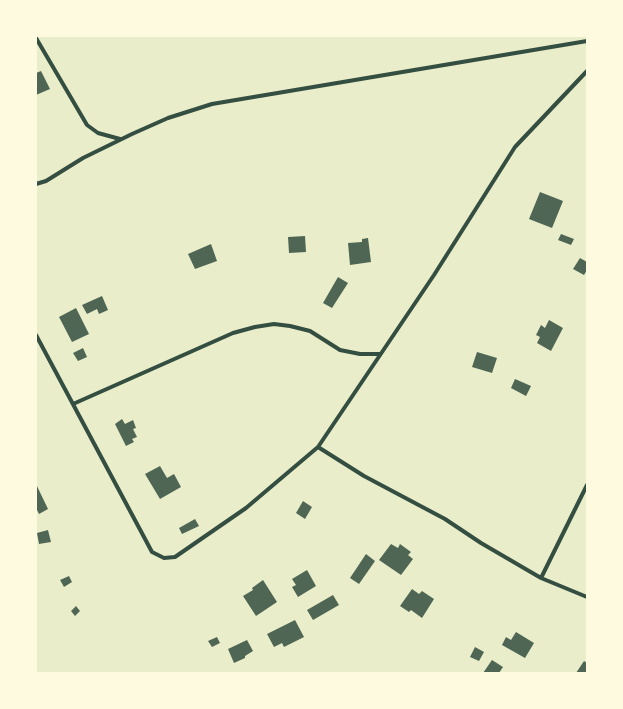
<!DOCTYPE html>
<html>
<head>
<meta charset="utf-8">
<style>
  body { margin:0 }
  #map { position:relative; width:623px; height:709px; overflow:hidden; background:#e9edc9; font-family:Figtree,sans-serif }
  canvas { display:block }
  .frame { position:absolute; inset:0; border:37px solid #fefae0; pointer-events:none }
</style>
</head>
<body>
<div id="map">
<canvas width="623" height="709"></canvas>
<div class="frame"></div>
</div>
<script>
const c = document.querySelector('canvas').getContext('2d');
c.lineJoin = 'round';
function paint(path, color) {
  c.fillStyle = color;
  c.fill(path, 'evenodd');
}
function shape(rows) {
  const path = new Path2D();
  for (const r of rows) {
    path.moveTo(r[0], r[1]);
    for (let i = 2; i < r.length; i += 2) path.lineTo(r[i], r[i + 1]);
  }
  return path;
}
function trace(path, color, width, dash) {
  c.strokeStyle = color;
  c.lineWidth = width;
  c.lineCap = dash ? 'butt' : 'round';
  c.setLineDash(dash || []);
  c.stroke(path);
}
paint(shape([
  [41,71,50,89,36,95,36,73],
  [540,192,563,201,552,228,529,219],
  [561,234,574,239,571,245,558,240],
  [305,236,306,252,289,253,288,237],
  [368,238,371,262,350,265,348,243,362,242,362,239],
  [211,244,217,261,195,269,188,254],
  [580,258,587,262,587,270,584,275,573,269],
  [338,277,348,283,332,308,323,303],
  [102,296,108,310,99,314,97,309,87,314,82,305],
  [76,308,89,334,72,342,59,317],
  [549,320,563,328,551,351,537,343,540,337,536,335,541,325,545,328],
  [83,348,87,357,78,361,73,353],
  [477,352,497,358,492,373,472,367],
  [515,379,531,386,526,396,511,388],
  [122,419,125,424,133,420,136,428,133,429,137,437,132,439,134,442,126,446,115,424],
  [160,466,167,478,174,474,181,487,160,499,145,474],
  [36,484,48,509,39,514,36,508],
  [303,501,312,507,305,519,296,513],
  [195,519,199,526,182,534,179,528],
  [48,530,51,542,39,544,37,533],
  [391,544,398,548,400,544,411,552,408,555,413,559,401,575,379,560],
  [366,554,375,561,359,584,350,578],
  [307,570,316,586,298,597,292,587,296,585,292,579],
  [69,576,72,582,64,587,60,580],
  [263,580,277,602,256,616,243,596,253,590,252,588],
  [412,589,419,594,422,591,434,599,422,618,411,610,409,612,400,606],
  [333,595,339,605,313,620,307,610],
  [76,606,80,611,75,616,71,611],
  [295,620,304,637,284,647,282,643,274,647,267,634],
  [516,632,534,643,525,658,502,645,506,637,511,640],
  [217,637,220,643,212,647,208,641],
  [247,640,253,651,245,656,245,658,234,663,228,649],
  [475,647,484,652,479,661,470,657],
  [492,660,503,667,499,673,483,673],
  [584,661,587,663,587,673,576,673]
]), '#4f6655');
trace(shape([
  [36,38,87,125,98,133,120,139],
  [36,184,46,181,83,158,132,134,168,118,212,104,587,41],
  [36,335,152,552,164,558,175,557,246,508,318,447,434,275,515,147,587,71],
  [73,404,233,333,255,327,274,324,290,326,310,331,340,350,360,354,380,354],
  [318,447,364,476,445,519,481,543,541,578,587,597],
  [541,578,587,485]
]), '#344e41', 4);
</script>
</body>
</html>
